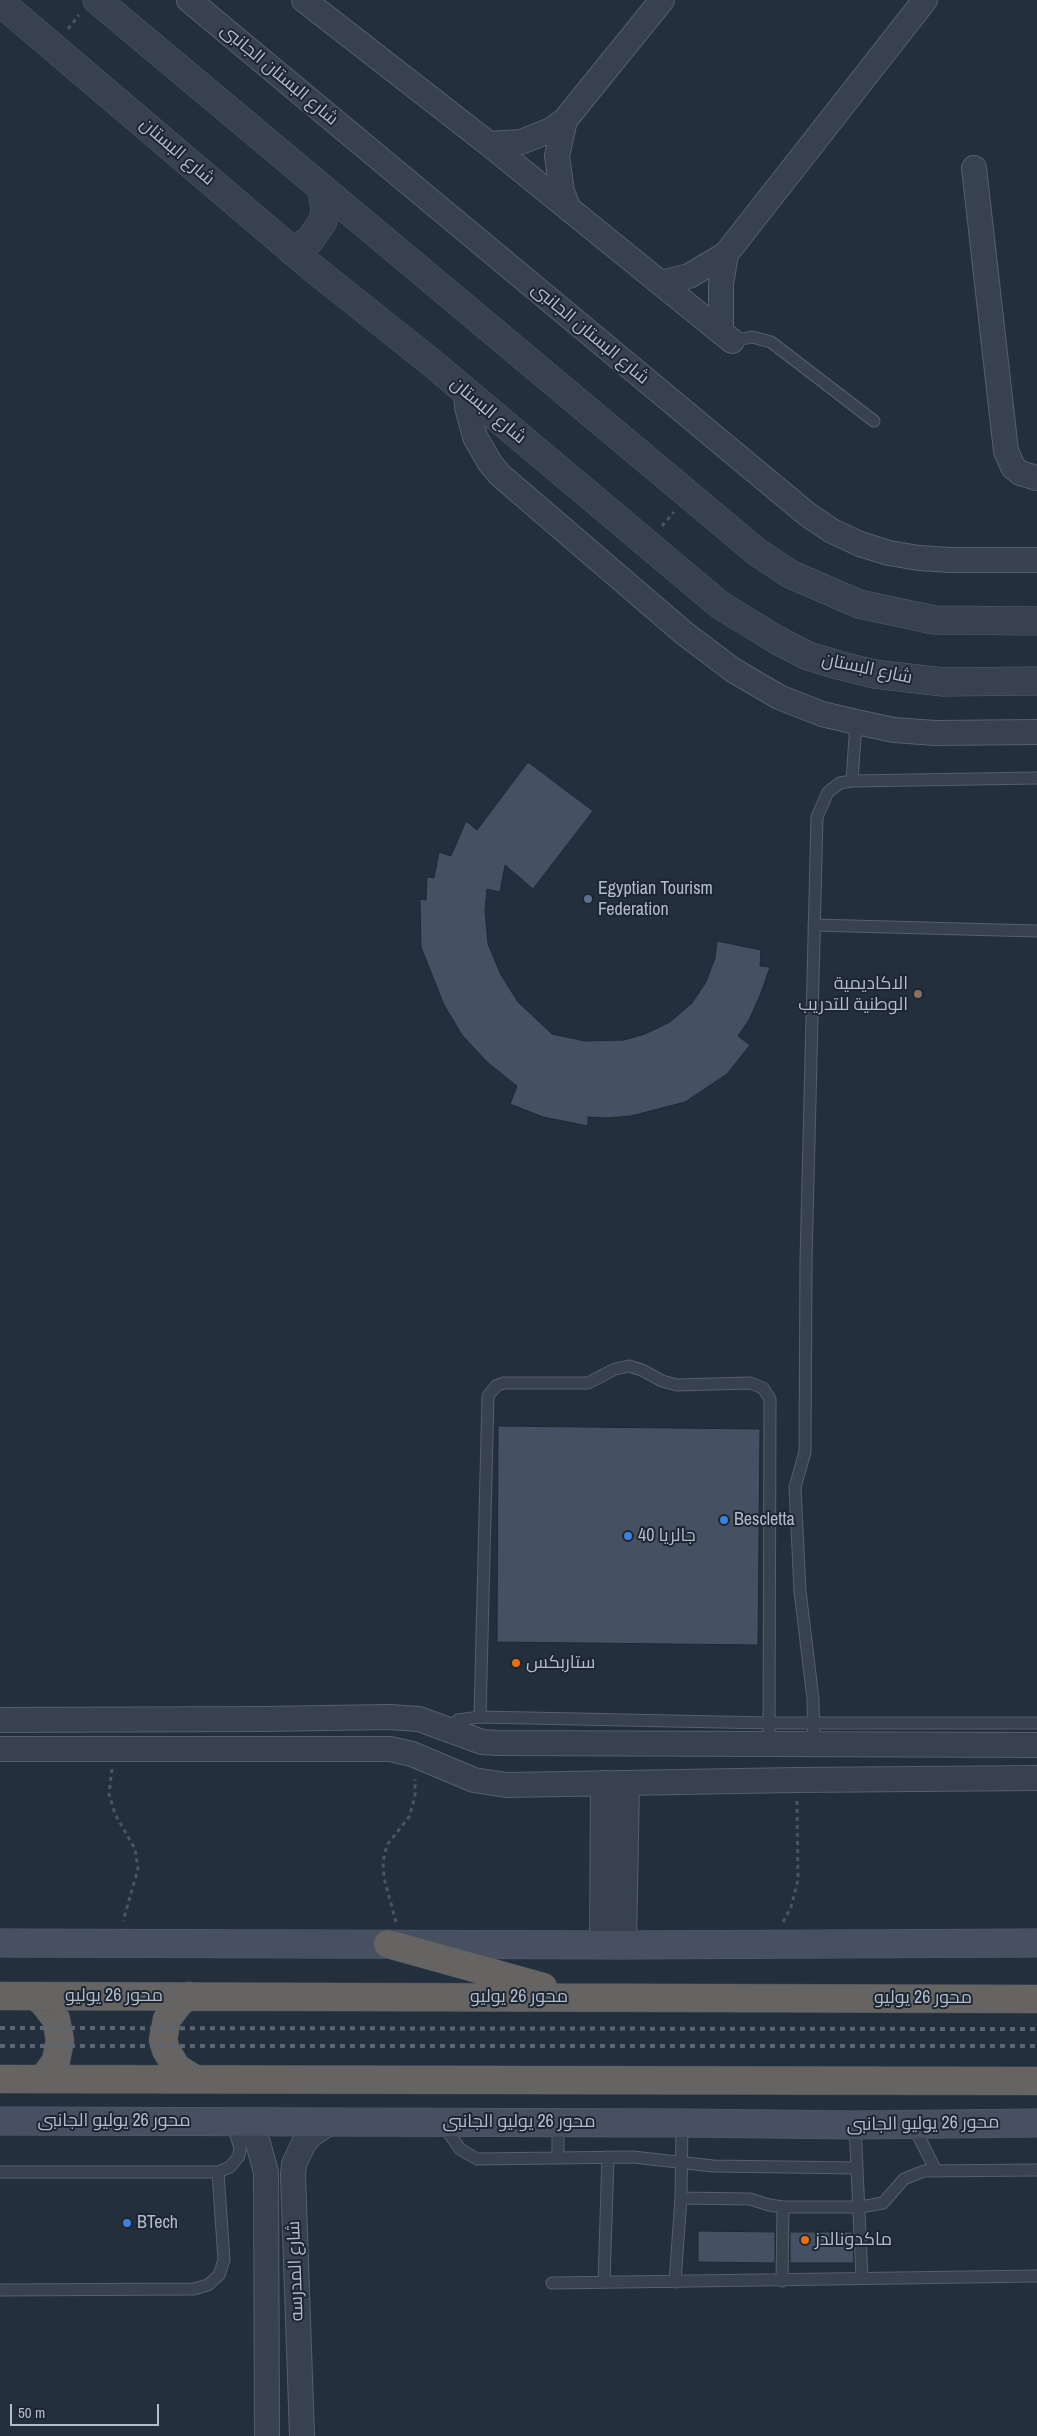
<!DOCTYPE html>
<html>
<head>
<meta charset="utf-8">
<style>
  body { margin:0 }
  #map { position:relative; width:1037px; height:2436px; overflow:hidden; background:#242f3e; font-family:"Archivo Narrow",sans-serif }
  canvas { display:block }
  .scale { position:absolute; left:10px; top:2404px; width:149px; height:22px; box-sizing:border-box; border:2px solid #b4bcc9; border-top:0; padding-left:6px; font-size:15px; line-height:18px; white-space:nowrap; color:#b4bcc9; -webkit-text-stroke:4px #1d2633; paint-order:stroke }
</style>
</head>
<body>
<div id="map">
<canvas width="1037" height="2436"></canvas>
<div class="scale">50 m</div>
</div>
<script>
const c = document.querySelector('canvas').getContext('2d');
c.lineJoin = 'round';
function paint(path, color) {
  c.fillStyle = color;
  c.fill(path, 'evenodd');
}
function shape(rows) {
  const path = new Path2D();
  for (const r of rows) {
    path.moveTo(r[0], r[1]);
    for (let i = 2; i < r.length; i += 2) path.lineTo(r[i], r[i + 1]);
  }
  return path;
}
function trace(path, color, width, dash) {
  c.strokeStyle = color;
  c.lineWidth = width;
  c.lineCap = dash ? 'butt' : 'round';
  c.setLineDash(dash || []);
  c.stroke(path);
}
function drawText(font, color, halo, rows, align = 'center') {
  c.font = font + ' "Archivo Narrow",Cairo,sans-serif';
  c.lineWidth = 4;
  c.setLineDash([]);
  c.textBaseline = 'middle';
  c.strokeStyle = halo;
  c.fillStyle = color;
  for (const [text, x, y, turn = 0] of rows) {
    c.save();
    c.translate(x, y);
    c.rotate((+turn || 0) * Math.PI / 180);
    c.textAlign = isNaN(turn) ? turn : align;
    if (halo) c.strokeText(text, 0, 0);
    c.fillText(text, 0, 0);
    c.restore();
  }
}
const building = shape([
  [528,762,593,811,533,889,505,865,500,892,487,889,485,910,488,944,501,975,518,1002,552,1034,585,1041,624,1040,645,1034,670,1022,692,1003,706,982,715,958,717,941,761,950,760,966,770,967,761,993,749,1020,738,1036,750,1045,727,1074,685,1102,631,1116,607,1118,588,1117,588,1126,543,1117,510,1104,517,1086,487,1062,462,1035,444,1005,421,947,420,899,426,900,427,877,434,878,439,852,451,856,466,821,477,830,528,762],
  [498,1426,760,1429,758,1645,497,1642,498,1426],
  [698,2231,775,2232,775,2263,698,2262,698,2231],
  [790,2232,852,2232,854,2263,790,2263,790,2232]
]);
paint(building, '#455162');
trace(building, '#1f2835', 1);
const service = shape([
  [732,341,752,337,771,342,874,421],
  [852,781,856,722],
  [814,925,1037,931],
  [480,1717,488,1396,496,1386,503,1383,588,1383,615,1369,629,1366,642,1370,662,1381,677,1385,750,1383,763,1388,770,1399,769,1745],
  [448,1730,458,1720,480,1717,769,1723,1037,1723],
  [814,1745,813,1699,800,1591,795,1487,805,1452,806,1261,817,817,828,792,840,783,852,781,1037,778],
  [442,2123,460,2149,477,2159,633,2157,713,2166,856,2168],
  [855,2125,862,2278],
  [913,2125,936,2171],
  [558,2157,558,2122],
  [0,2172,218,2172,230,2167,239,2156,240,2148,232,2122],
  [681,2198,750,2199,769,2205,783,2207,860,2207,883,2203,904,2179,924,2171,1037,2170],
  [782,2281,783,2207],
  [604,2282,608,2157],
  [675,2282,681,2198,682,2123],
  [552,2283,1037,2276],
  [0,2290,194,2289,208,2285,219,2275,224,2260,218,2172]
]);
const minor = shape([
  [189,0,807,514,832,531,860,544,889,553,919,558,950,560,1037,560],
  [304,0,489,144,732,341],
  [565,120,557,156,562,192,569,209],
  [489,144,521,142,551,130,565,120,662,0],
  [974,168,1006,451,1013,467,1020,473,1037,478],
  [661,283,689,276,726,254,925,0],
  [721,332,721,284,726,254],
  [466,392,467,407,475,437,490,463,500,475,684,633,733,670,779,697,822,714,856,722,894,730,935,733,1037,732],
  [0,1720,263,1719,389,1717,419,1719,482,1742,498,1743,1037,1745],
  [0,1749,390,1749,412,1754,474,1780,506,1785,797,1780,1037,1778],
  [602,1945,603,1783],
  [624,1945,627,1784],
  [238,2121,252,2135,258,2143,266,2172,267,2436],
  [302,2436,293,2175,294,2164,304,2143,311,2135,330,2122]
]);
const tertiary = shape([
  [97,0,757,552,790,574,859,604,934,620,1037,621],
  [0,2,314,269,432,363,720,605,777,640,808,656,842,666,874,674,943,682,1037,681],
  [292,251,310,240,323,221,325,210,322,188]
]);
const secondary = shape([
  [0,1943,624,1945,1037,1943],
  [0,2121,682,2123,855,2125,1037,2123]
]);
const trunk = shape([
  [388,1944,543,1987],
  [0,1996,1037,1999],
  [34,1996,43,2002,56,2019,60,2040,56,2061,43,2079],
  [189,1996,180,2002,167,2019,163,2040,166,2050,177,2068,195,2079],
  [0,2079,1037,2081]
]);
trace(service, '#565f6c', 13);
trace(minor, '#565f6c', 26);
trace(tertiary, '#565f6c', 29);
trace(secondary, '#565f6c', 29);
trace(trunk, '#434c59', 29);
trace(shape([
  [68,29,79,15],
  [662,526,674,512],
  [112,1769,109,1794,115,1814,135,1849,138,1869,123,1921],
  [396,1922,384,1878,383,1861,387,1845,409,1817,415,1797,415,1779],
  [783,1922,791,1907,798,1880,797,1801]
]), '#44595c', 3, [4, 4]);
trace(service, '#38414e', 11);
trace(minor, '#38414e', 24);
trace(tertiary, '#38414e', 28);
trace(secondary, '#465061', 28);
trace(trunk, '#656462', 28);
trace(shape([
  [0,2028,1037,2029],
  [0,2046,1037,2046]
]), '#5a6575', 4, [5, 5]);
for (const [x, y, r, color] of [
  [588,899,5,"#5c6f8a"],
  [918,994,5,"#8d6e63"],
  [724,1520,5,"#3f7fe0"],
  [628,1536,5,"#3f7fe0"],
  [516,1663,5,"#e8710a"],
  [127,2223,5,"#3f7fe0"],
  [805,2240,5,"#e8710a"]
]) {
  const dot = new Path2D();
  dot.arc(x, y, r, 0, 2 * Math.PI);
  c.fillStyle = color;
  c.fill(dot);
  trace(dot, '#1d2633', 2);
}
drawText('18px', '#b4bcc9', '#1d2633', [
  ["شارع البستان الجانبى",279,75,40],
  ["شارع البستان",177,152,41],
  ["شارع البستان الجانبى",590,334,40],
  ["شارع البستان",488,411,40],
  ["شارع البستان",867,669,12],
  ["محور 26 يوليو",114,1996],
  ["محور 26 يوليو",519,1997],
  ["محور 26 يوليو",923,1998],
  ["محور 26 يوليو الجانبى",114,2121],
  ["محور 26 يوليو الجانبى",519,2122],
  ["محور 26 يوليو الجانبى",923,2124,-1],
  ["شارع المدرسه",296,2271,-92]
]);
drawText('18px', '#b4bcc9', '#1d2633', [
  ["Egyptian Tourism",598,889],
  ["Federation",598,910],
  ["الاكاديمية",908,984,"right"],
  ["الوطنية للتدريب",908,1005,"right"],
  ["Bescletta",734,1520],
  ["جالريا 40",638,1536],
  ["ستاربكس",526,1663],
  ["BTech",137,2223],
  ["ماكدونالدز",815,2240]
], 'left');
</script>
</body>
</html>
